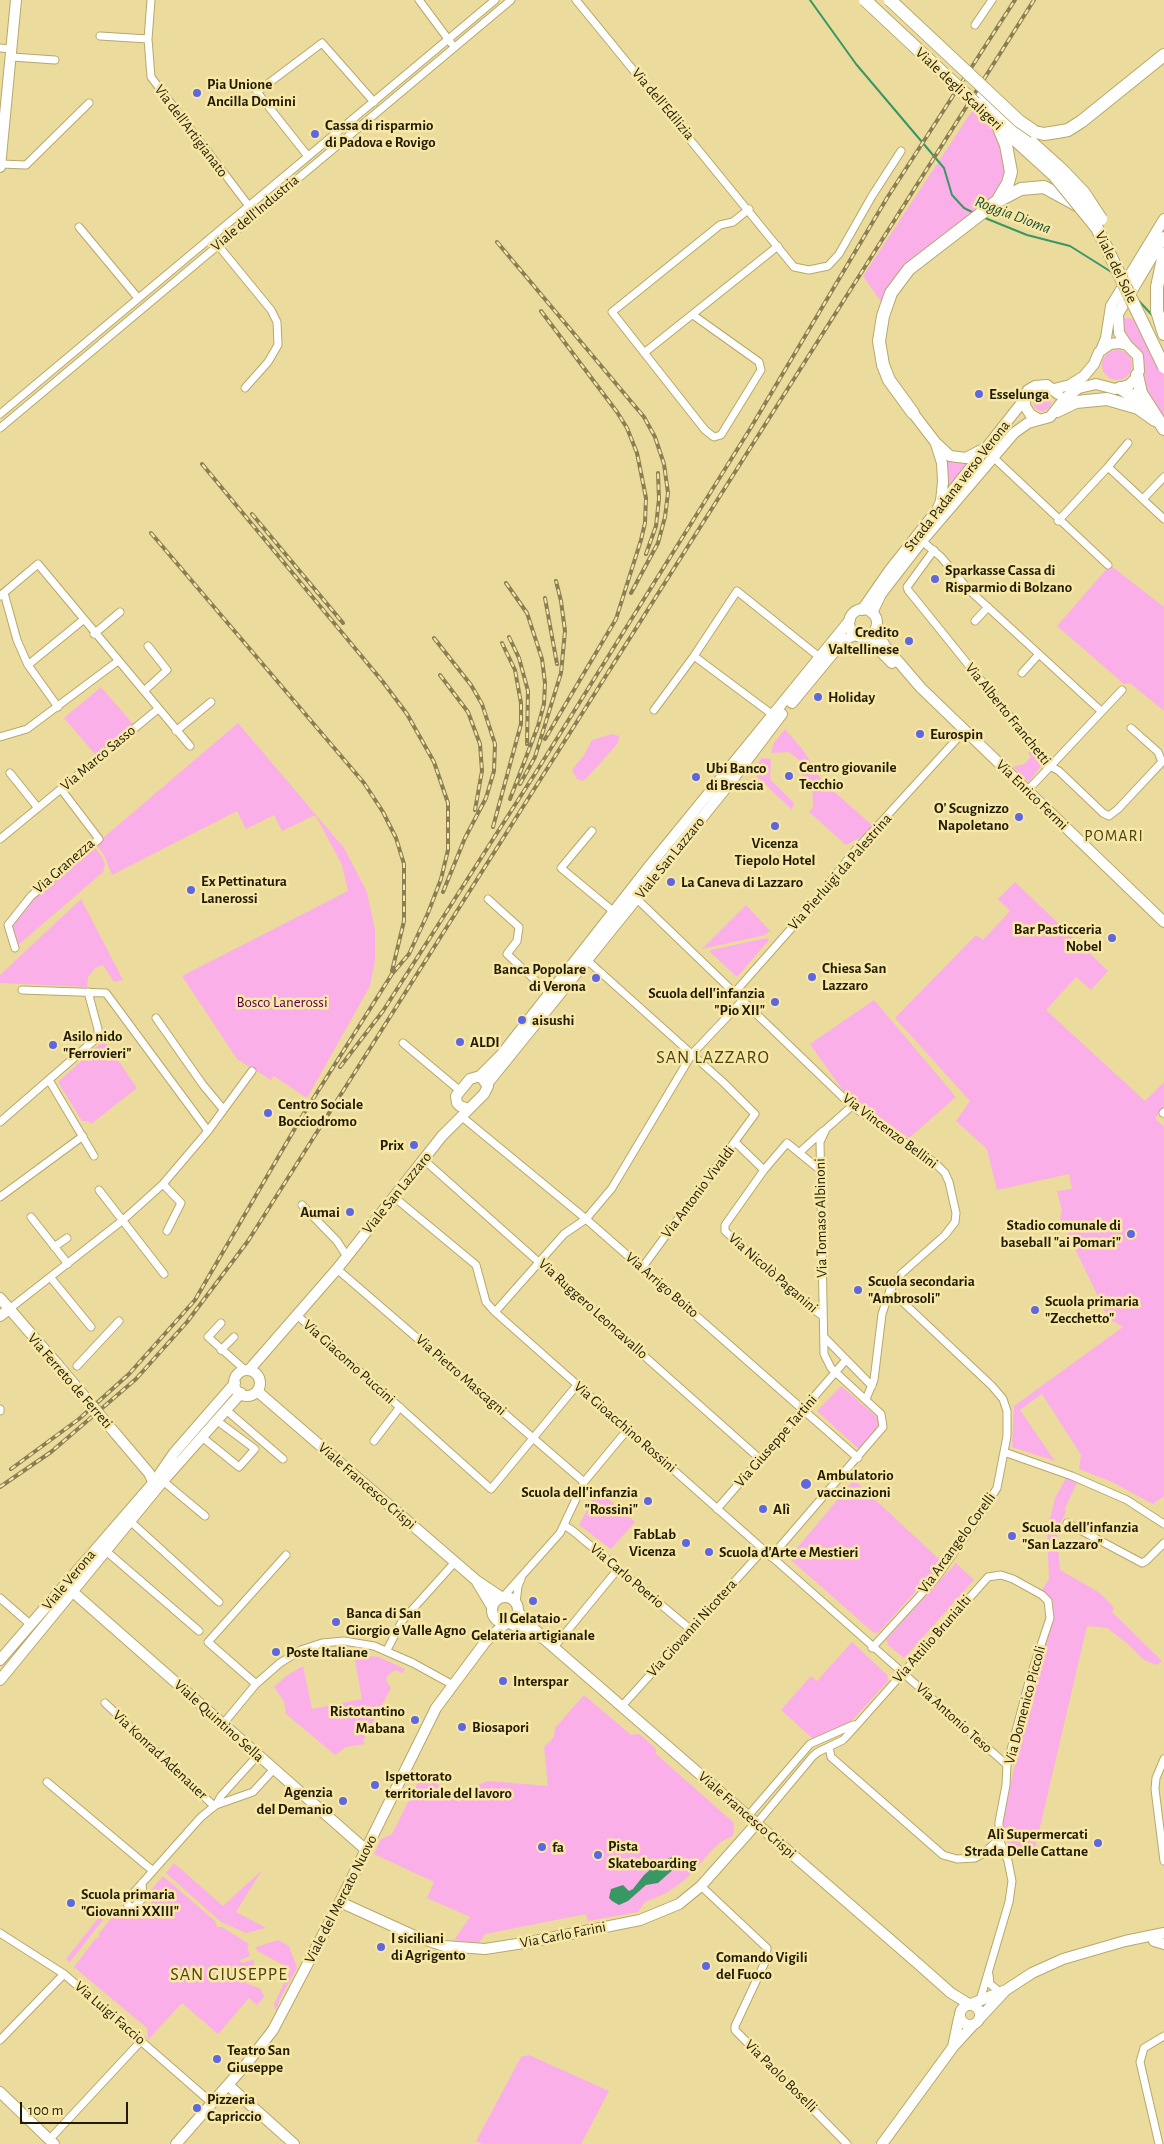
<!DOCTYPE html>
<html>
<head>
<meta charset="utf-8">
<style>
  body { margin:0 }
  #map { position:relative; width:1164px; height:2144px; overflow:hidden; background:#ebdb9c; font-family:"Alegreya Sans",sans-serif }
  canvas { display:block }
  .scale { position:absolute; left:20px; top:2102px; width:108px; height:22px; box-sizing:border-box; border:2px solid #221c03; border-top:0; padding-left:6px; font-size:15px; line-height:18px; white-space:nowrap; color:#221c03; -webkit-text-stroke:4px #f8e8a8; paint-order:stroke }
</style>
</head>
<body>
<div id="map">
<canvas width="1164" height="2144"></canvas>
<div class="scale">100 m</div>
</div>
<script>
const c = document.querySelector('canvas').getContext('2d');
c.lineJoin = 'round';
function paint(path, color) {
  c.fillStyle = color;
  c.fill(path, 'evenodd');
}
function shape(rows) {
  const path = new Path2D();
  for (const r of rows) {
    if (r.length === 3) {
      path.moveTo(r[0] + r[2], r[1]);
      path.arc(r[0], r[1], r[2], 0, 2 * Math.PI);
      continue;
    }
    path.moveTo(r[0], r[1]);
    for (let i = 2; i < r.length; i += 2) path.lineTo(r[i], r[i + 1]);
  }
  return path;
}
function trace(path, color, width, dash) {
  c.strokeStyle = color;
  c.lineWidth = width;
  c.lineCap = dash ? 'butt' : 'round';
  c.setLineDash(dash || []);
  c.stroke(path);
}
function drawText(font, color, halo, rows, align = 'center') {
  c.font = font + ' "Alegreya Sans",sans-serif';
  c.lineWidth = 5;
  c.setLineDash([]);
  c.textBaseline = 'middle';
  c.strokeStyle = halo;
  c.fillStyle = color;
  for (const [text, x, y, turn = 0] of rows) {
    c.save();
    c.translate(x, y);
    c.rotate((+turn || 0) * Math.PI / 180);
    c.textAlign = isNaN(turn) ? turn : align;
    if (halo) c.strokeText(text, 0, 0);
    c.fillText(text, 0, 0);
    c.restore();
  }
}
paint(shape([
  [974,108,995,127,1009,156,1000,194,949,234,884,306,863,276],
  [1128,318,1138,320,1164,376,1164,421,1144,392,1141,376,1144,370,1144,360,1140,351,1127,340,1121,319],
  [1117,365,15],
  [1042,402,9],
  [945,459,967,460,970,463,949,490],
  [1110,565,1164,607,1164,711,1130,683,1124,684,1057,626],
  [101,687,133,724,95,754,64,718],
  [238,723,344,848,367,892,375,930,375,960,370,986,307,1098,274,1076,271,1080,237,1059,182,976,348,891,342,865,316,816,313,816,282,831,274,815,246,829,237,811,112,875,104,855,96,844],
  [785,729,803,750,823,782,873,826,863,836,846,845,809,812,813,807,812,783,801,774,803,770,800,767,803,763,789,752,771,753,774,743],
  [612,734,619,736,618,743,586,779,582,781,577,779,572,770,584,755,592,740],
  [1030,751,1041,766,1029,782,1013,767,1024,764,1031,757,1028,753],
  [762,758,771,759,770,779,794,803,792,810,751,771],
  [92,844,102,857,105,864,103,872,15,948,8,925,31,896],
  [1015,882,1108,971,1091,990,1076,977,1046,1010,1145,1101,1164,1082,1164,1108,1155,1118,1164,1127,1164,1496,1153,1504,1112,1482,1079,1469,1081,1455,1042,1394,1020,1410,1055,1461,1012,1447,1014,1406,1123,1327,1109,1319,1060,1218,1062,1211,1057,1191,1072,1189,1069,1174,997,1190,987,1149,956,1121,970,1101,895,1018,976,935,983,940,1010,911,998,899],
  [81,899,123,980,114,982,103,965,95,968,88,977,87,987,0,983,0,975],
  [746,905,774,935,769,931,765,935,702,949],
  [767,938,769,940,737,977,710,952,711,950],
  [874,1000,956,1097,909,1138,844,1092,810,1044],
  [104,1040,137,1088,91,1124,88,1121,82,1121,58,1082],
  [841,1386,878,1418,879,1428,860,1450,817,1411],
  [1066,1478,1077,1483,1065,1508,1066,1512,1059,1526,1057,1538,1060,1570,1100,1593,1114,1608,1112,1612,1162,1661,1157,1665,1144,1660,1128,1644,1107,1628,1087,1626,1033,1857,1014,1854,1004,1835,1003,1819,1030,1697,1054,1618,1053,1603,1041,1592,1049,1579,1047,1531,1055,1498],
  [854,1480,942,1562,879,1632,874,1633,791,1560,798,1552,797,1548],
  [598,1490,635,1522,611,1549,579,1525],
  [956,1563,974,1580,904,1658,888,1645,886,1640],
  [852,1642,887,1675,888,1681,847,1726,812,1738,781,1710,811,1676,817,1681],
  [354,1655,379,1657,405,1669,403,1673,395,1670,387,1676,386,1680,391,1688,363,1741,365,1744,346,1747,335,1755,286,1714,284,1701,274,1687,286,1676,303,1666,312,1709,362,1699],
  [584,1695,631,1735,639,1734,651,1744,656,1749,656,1754,734,1823,733,1836,722,1841,714,1848,685,1880,666,1893,645,1902,638,1912,588,1921,586,1914,485,1934,479,1943,454,1940,470,1917,427,1898,434,1882,374,1854,381,1839,392,1834,423,1772,459,1802,472,1787,488,1781,548,1786,544,1747,554,1737,555,1728],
  [174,1863,223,1906,262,1870,236,1912,266,1928,246,1933,221,1922,166,1873],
  [163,1876,215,1921,217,1927,222,1927,249,1944,247,1946,250,1956,240,1960,241,1963,253,1960,255,1968,246,1983,261,1989,264,1997,257,2005,249,1998,218,2034,182,2003,148,2040,147,2028,74,1967,96,1938,99,1938,99,1933,121,1907,136,1920,147,1906,151,1906,152,1889],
  [99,1917,103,1920,70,1962,66,1959],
  [278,1940,289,1946,297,1968,280,1999,276,2011,274,2004,291,1969,257,1951,256,1947],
  [529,2055,609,2091,581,2144,483,2144,476,2141,521,2057]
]), '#fbafe8');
paint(shape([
  [675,1856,678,1861,676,1867,658,1883,646,1885,628,1901,619,1905,612,1901,609,1898,611,1889,623,1885,629,1891,633,1889,644,1875,660,1861]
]), '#399763');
trace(shape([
  [810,0,856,64,944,168,952,195,964,208,974,213],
  [985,218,1027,235,1070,246,1113,273],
  [1138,300,1152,315]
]), '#399763', 2);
const street = shape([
  [151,0,148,39,151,77,255,214],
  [419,0,451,43],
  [576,0,794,267,809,270,828,266,839,254,872,196,901,151],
  [975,25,992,0],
  [100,36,148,39],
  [0,48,12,49],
  [12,57,55,60],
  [307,155,257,92,322,43,374,102],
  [1,164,26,165,89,103],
  [79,227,138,298],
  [217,244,271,310,277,322,278,345,268,362,245,388],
  [693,315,759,362,761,370,721,435,714,437,705,430,612,312,720,225,733,222,749,209],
  [644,353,778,246],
  [0,414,495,0],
  [0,428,511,0],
  [993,457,1108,565],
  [1108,467,1128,443],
  [1143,499,1164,477],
  [1058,521,1108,467,1164,519],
  [922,541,941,557,968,589,1101,711],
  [934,550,907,587,908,590,1050,766,1059,771,1103,813,1109,816,1118,809,1162,762,1158,752,1131,728],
  [4,593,17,640,28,665,58,707],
  [0,596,38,564,190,746],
  [975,621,988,607],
  [94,634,120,612],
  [694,656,737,591,818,656],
  [28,665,83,620],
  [1022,673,1039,654],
  [144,691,167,670,148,646],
  [654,710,694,656,773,715],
  [176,731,211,702],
  [0,737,27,729,118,661],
  [10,773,38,808],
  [1028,790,1122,690],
  [592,831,561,868,614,912],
  [0,839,158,709],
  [488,899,519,927,517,941,507,954,550,994],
  [637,899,852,1106,935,1163,945,1173,949,1182,956,1213,955,1222,945,1235,901,1274,890,1290,882,1314,874,1380,866,1399],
  [15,948,8,925,31,896,99,839,61,789],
  [588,961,724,1083,755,1114,642,1268],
  [22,990,106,993,208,1131],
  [735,992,812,905,853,853,965,730],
  [156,1018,203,1085,223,1109],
  [403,1043,459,1090],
  [49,1080,94,1156],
  [1163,1113,1164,1112],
  [461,1116,586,1219,858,1458],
  [0,1122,98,1037,98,1029,88,992],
  [735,1142,764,1170],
  [800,1152,823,1131],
  [424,1160,760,1459],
  [819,1169,787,1143,764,1170,725,1225,725,1231,804,1303,823,1316],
  [163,1184,181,1203,167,1231],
  [99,1190,164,1274],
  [0,1197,83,1136],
  [394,1197,476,1265,486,1302,495,1312,1007,1765],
  [302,1205,337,1241,346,1255],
  [31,1217,68,1264],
  [54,1247,67,1238],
  [337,1269,584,1482],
  [51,1278,91,1327],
  [8,1310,123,1220,163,1184,208,1131,252,1071],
  [495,1312,564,1234,586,1219,612,1188,692,1054,743,1000],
  [298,1316,491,1489,577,1385],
  [221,1323,208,1337,245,1370],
  [826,1339,872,1386],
  [221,1350,234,1337],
  [77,1366,119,1321],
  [0,1409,0,1411],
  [225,1409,283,1459],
  [202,1437,239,1467,255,1449,216,1420],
  [374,1441,400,1407],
  [1004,1452,1072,1476,1127,1500,1164,1524],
  [163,1481,205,1516],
  [717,1509,845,1361],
  [130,1521,219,1602],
  [1067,1523,1142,1563,1146,1561,1164,1543],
  [564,1525,573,1531,690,1629],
  [106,1551,199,1631],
  [771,1557,883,1427,881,1414,831,1368,824,1354,820,1142,826,1129,852,1106],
  [503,1597,560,1533,584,1482,628,1429],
  [0,1598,31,1625],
  [516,1603,518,1586,521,1579],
  [554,1647,618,1569],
  [872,1648,936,1578,978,1518,997,1488,1007,1436,1007,1411,1003,1399,992,1386,890,1290],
  [387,1650,402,1621,455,1562],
  [256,1684,208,1642,286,1555],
  [105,1703,214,1806],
  [622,1706,763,1550],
  [223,1724,256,1684,280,1663,301,1650,322,1643,344,1641,374,1646,413,1663,453,1685],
  [1164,1759,1156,1778,1155,1789,1164,1861],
  [47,1782,153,1871],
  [216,1805,221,1796,258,1755],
  [748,1816,810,1744,853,1725],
  [757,1823,813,1756,818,1752,843,1740,855,1727,988,1577,1001,1575,1013,1579,1042,1595,1048,1601,1050,1618,1030,1678,1007,1765,1006,1785,999,1822,999,1839,984,1853,975,1858,957,1859,943,1855,831,1757,829,1747],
  [142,1883,143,1898,133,1908,128,1905,126,1901,128,1899,201,1817,216,1805,253,1792,274,1769],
  [701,1886,767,1948,766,1960,735,2026,735,2030,847,2144],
  [0,1933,64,1974,212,2103],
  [989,1975,990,1984,1000,1992],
  [980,2000,1009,1902,1012,1881,1008,1861,999,1839],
  [0,2040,64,1974],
  [49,2140,142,2040],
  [1159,2144,1140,2062,1144,2048,1164,2036]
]);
const secondary = shape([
  [0,167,16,0],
  [1127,345,1119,333,1118,314,1164,237],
  [1102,348,1106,338,1111,306,1164,219],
  [913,413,936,443,950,456,966,458,983,449],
  [1038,419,1030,414,1025,406,1025,396,1028,390,1035,386,1047,385,1058,394],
  [936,444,942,463,943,482,941,501,938,508],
  [863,623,14],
  [862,610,889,571,1024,400],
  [872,613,881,594,922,541,1014,433,1028,423,1050,417,1065,398,1079,388,1096,384,1115,389,1129,385,1135,379,1139,371,1138,356,1127,345,1119,343,1110,344,1099,352,1094,364,1084,376,1070,385,1054,389],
  [876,629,885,646,921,688,1164,922],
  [866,637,892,663],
  [792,703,844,640,855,635],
  [480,1076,501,1055,651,864,850,620],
  [487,1084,730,783,782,714],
  [0,1298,58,1365],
  [0,1316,8,1310],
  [249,1370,337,1269,442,1136,484,1094,488,1086,480,1076,470,1079,456,1096,457,1103,460,1106,468,1109],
  [247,1383,13],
  [257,1391,477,1581,501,1597],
  [115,1433,149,1473,155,1486],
  [477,1582,492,1607],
  [73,1592,365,1849],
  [505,1610,13],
  [518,1612,543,1638,916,1962,951,1993,969,2004],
  [509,1623,542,1638],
  [0,1660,154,1482,174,1453,235,1383],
  [0,1680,163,1481,241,1393],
  [340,1902,417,1937,444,1946,485,1949,530,1942,640,1920,679,1904,701,1886,757,1823],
  [1154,1941,1164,1944],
  [971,2004,1006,1990,1032,1973,1063,1959,1125,1941,1164,1933],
  [970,2015,10],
  [979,2019,1005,1991],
  [953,2047,959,2018],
  [228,2085,294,2144],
  [0,2092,54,2144],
  [176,2144,248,2062,273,2030,340,1902,436,1708,486,1641,505,1624],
  [882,2144,953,2047,974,2024]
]);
const highway = shape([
  [980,96,1062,170],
  [977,105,1054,175],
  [1035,132,1044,134,1057,132,1068,130,1082,121,1164,55],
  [999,198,1008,183,1011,172,1006,145,999,128],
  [1164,254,1157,287,1157,311,1164,334],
  [1137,375,1141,393,1164,429],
  [1120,388,1136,398,1144,407],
  [1057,411,1076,402,1107,399,1138,408,1155,420],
  [913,413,889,380,883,365,879,341,883,316,891,293,909,269,996,202,1021,189,1044,187,1077,205]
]);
trace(street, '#b7a86a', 9);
trace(secondary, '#b7a86a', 12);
trace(highway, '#b7a86a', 14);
trace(street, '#fff', 7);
trace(secondary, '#fff', 10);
trace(highway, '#fff', 12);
const rail = shape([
  [497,242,644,417,655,437,664,464,668,493,665,517,658,543,631,593],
  [541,311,617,412,627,428,637,453,646,498,645,523,641,540,616,619,545,739],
  [252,514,343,623],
  [151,533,364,783,383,812,396,838,404,864,404,921,392,971],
  [646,554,656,526,659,499,658,473],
  [506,583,527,613,542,659,545,683,544,704,538,726,510,799],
  [545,598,557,664],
  [509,637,519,658,528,691,527,744],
  [434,638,471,685,482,704,495,744,494,771,486,798,465,838,443,892],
  [440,675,468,712,480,744,482,771,475,810],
  [520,784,535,757,561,673,565,631,561,601,556,581],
  [493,827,521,724,521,703,515,670,502,643],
  [340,1067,383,1011,538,769,750,429,887,198,1015,0],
  [11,1469,79,1419,129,1374,195,1300,301,1118,392,974,409,954,428,913,441,879,448,850,448,803,434,762,407,714,383,682,202,464],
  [0,1487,51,1452,136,1379,187,1322,248,1241,1034,0]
]);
trace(rail, '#8a7e52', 4);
trace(rail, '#f8e8a8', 2, [5.5]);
const secondaryBridge = shape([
  [58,1365,115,1433]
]);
const highwayBridge = shape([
  [865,0,975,103],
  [890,0,1019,121,1035,132],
  [1062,170,1084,193,1101,219],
  [1054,175,1097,228,1164,367]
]);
trace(secondaryBridge, '#b7a86a', 12, []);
trace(highwayBridge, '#b7a86a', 14, []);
trace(secondaryBridge, '#fff', 10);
trace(highwayBridge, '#fff', 12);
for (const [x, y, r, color] of [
  [197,93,5,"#5e67df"],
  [315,134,5,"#5e67df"],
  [979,394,5,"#5e67df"],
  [935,579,5,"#5e67df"],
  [909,641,5,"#5e67df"],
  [818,697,5,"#5e67df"],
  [920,734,5,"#5e67df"],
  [789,776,5,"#5e67df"],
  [696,777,5,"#5e67df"],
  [1019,817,5,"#5e67df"],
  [775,826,5,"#5e67df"],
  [671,882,5,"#5e67df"],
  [191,890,5,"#5e67df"],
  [1112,938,5,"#5e67df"],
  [812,977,5,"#5e67df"],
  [596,978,5,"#5e67df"],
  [775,1002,5,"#5e67df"],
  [522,1020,5,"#5e67df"],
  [460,1042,5,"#5e67df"],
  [53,1045,5,"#5e67df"],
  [268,1113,5,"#5e67df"],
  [414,1145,5,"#5e67df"],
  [350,1212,5,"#5e67df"],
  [1131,1234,5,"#5e67df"],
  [858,1290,5,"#5e67df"],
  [1035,1310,5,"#5e67df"],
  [806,1484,6,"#5e67df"],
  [648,1501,5,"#5e67df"],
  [763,1509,5,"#5e67df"],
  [1012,1536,5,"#5e67df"],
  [686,1543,5,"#5e67df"],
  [709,1552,5,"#5e67df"],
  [533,1601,5,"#5e67df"],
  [336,1622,5,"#5e67df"],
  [276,1652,5,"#5e67df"],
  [503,1681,5,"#5e67df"],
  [415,1720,5,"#5e67df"],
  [462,1727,5,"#5e67df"],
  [375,1785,5,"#5e67df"],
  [343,1801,5,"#5e67df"],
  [1098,1843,5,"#5e67df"],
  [542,1847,5,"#5e67df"],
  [598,1855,5,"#5e67df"],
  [71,1903,5,"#5e67df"],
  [381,1947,5,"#5e67df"],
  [706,1966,5,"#5e67df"],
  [217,2059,5,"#5e67df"],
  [197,2108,5,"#5e67df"]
]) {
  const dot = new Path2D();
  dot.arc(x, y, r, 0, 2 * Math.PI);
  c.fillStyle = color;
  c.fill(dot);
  trace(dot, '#f8e8a8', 2);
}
drawText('bold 15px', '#221c03', '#f8e8a8', [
  ["Pia Unione",207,84],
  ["Ancilla Domini",207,101],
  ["Cassa di risparmio",325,125],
  ["di Padova e Rovigo",325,142],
  ["Esselunga",989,394],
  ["Sparkasse Cassa di",945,570],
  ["Risparmio di Bolzano",945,587],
  ["Credito",899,632,"right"],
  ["Valtellinese",899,649,"right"],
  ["Holiday",828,697],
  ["Eurospin",930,734],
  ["Centro giovanile",799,767],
  ["Tecchio",799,784],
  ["Ubi Banco",706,768],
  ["di Brescia",706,785],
  ["O' Scugnizzo",1009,808,"right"],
  ["Napoletano",1009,825,"right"],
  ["Vicenza",775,843,"center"],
  ["Tiepolo Hotel",775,860,"center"],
  ["Ex Pettinatura",201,881],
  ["Lanerossi",201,898],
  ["La Caneva di Lazzaro",681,882],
  ["Bar Pasticceria",1102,929,"right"],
  ["Nobel",1102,946,"right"],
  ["Chiesa San",822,968],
  ["Lazzaro",822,985],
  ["Banca Popolare",586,969,"right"],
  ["di Verona",586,986,"right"],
  ["Scuola dell'infanzia",765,993,"right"],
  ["\"Pio XII\"",765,1010,"right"],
  ["aisushi",532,1020],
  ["Asilo nido",63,1036],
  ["\"Ferrovieri\"",63,1053],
  ["ALDI",470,1042],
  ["Centro Sociale",278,1104],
  ["Bocciodromo",278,1121],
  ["Prix",404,1145,"right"],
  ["Aumai",340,1212,"right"],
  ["Stadio comunale di",1121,1225,"right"],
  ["baseball \"ai Pomari\"",1121,1242,"right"],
  ["Scuola secondaria",868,1281],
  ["\"Ambrosoli\"",868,1298],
  ["Scuola primaria",1045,1301],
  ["\"Zecchetto\"",1045,1318],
  ["Ambulatorio",817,1475],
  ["vaccinazioni",817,1492],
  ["Scuola dell'infanzia",638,1492,"right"],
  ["\"Rossini\"",638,1509,"right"],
  ["Alì",773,1509],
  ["Scuola dell'infanzia",1022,1527],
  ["\"San Lazzaro\"",1022,1544],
  ["FabLab",676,1534,"right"],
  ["Vicenza",676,1551,"right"],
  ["Scuola d'Arte e Mestieri",719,1552],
  ["Banca di San",346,1613],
  ["Giorgio e Valle Agno",346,1630],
  ["Il Gelataio -",533,1618,"center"],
  ["Gelateria artigianale",533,1635,"center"],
  ["Poste Italiane",286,1652],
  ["Interspar",513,1681],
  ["Ristotantino",405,1711,"right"],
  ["Mabana",405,1728,"right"],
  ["Biosapori",472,1727],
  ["Ispettorato",385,1776],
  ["territoriale del lavoro",385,1793],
  ["Agenzia",333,1792,"right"],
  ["del Demanio",333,1809,"right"],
  ["Alì Supermercati",1088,1834,"right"],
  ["Strada Delle Cattane",1088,1851,"right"],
  ["Pista",608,1846],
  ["Skateboarding",608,1863],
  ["fa",552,1847],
  ["Scuola primaria",81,1894],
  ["\"Giovanni XXIII\"",81,1911],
  ["I siciliani",391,1938],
  ["di Agrigento",391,1955],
  ["Comando Vigili",716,1957],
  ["del Fuoco",716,1974],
  ["Teatro San",227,2050],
  ["Giuseppe",227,2067],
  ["Pizzeria",207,2099],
  ["Capriccio",207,2116]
], 'left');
drawText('15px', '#221c03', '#f8e8a8', [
  ["Viale degli Scaligeri",959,89,43],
  ["Via dell'Edilizia",663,104,50],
  ["Via dell'Artigianato",191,131,53],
  ["Viale dell'Industria",255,213,-40],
  ["Viale del Sole",1116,267,64],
  ["Strada Padana verso Verona",957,486,-52],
  ["Via Alberto Franchetti",1008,714,51],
  ["Via Marco Sasso",98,758,-40],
  ["Via Enrico Fermi",1032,795,44],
  ["Viale San Lazzaro",670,858,-51],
  ["Via Granezza",64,866,-41],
  ["Via Pierluigi da Palestrina",840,872,-49],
  ["Via Vincenzo Bellini",890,1131,37],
  ["Via Antonio Vivaldi",698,1192,-53],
  ["Viale San Lazzaro",397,1193,-51],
  ["Via Tomaso Albinoni",821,1218,-91],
  ["Via Nicolò Paganini",773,1273,41],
  ["Via Arrigo Boito",662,1285,41],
  ["Via Ruggero Leoncavallo",593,1309,42],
  ["Via Giacomo Puccini",349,1362,42],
  ["Via Pietro Mascagni",461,1375,41],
  ["Via Ferreto de Ferreti",70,1381,49],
  ["Via Gioacchino Rossini",625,1427,41],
  ["Via Giuseppe Tartini",776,1441,-49],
  ["Viale Francesco Crispi",367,1486,41],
  ["Via Arcangelo Corelli",957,1543,-54],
  ["Via Carlo Poerio",627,1576,40],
  ["Viale Verona",69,1580,-50],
  ["Via Giovanni Nicotera",692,1628,-48],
  ["Via Attilio Brunialti",932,1639,-49],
  ["Via Domenico Piccoli",1025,1705,-75],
  ["Via Antonio Teso",954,1718,42],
  ["Viale Quintino Sella",219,1721,42],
  ["Via Konrad Adenauer",160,1755,43],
  ["Viale Francesco Crispi",747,1815,41],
  ["Viale del Mercato Nuovo",341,1899,-63],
  ["Via Carlo Farini",563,1935,-11],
  ["Via Luigi Faccio",110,2013,41],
  ["Via Paolo Boselli",781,2076,45]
]);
drawText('15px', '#59004d', '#f8e8a8', [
  ["Bosco Lanerossi",282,1002]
]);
drawText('italic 16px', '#1d4e32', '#f8e8a8', [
  ["Roggia Dioma",1013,215,21]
]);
c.letterSpacing = '1px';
drawText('16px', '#4e4313', '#f8e8a8', [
  ["POMARI",1114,836]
]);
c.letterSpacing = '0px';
c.letterSpacing = '1px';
drawText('18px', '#4e4313', '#f8e8a8', [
  ["SAN LAZZARO",713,1058],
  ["SAN GIUSEPPE",229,1975]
]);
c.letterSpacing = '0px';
</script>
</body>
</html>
